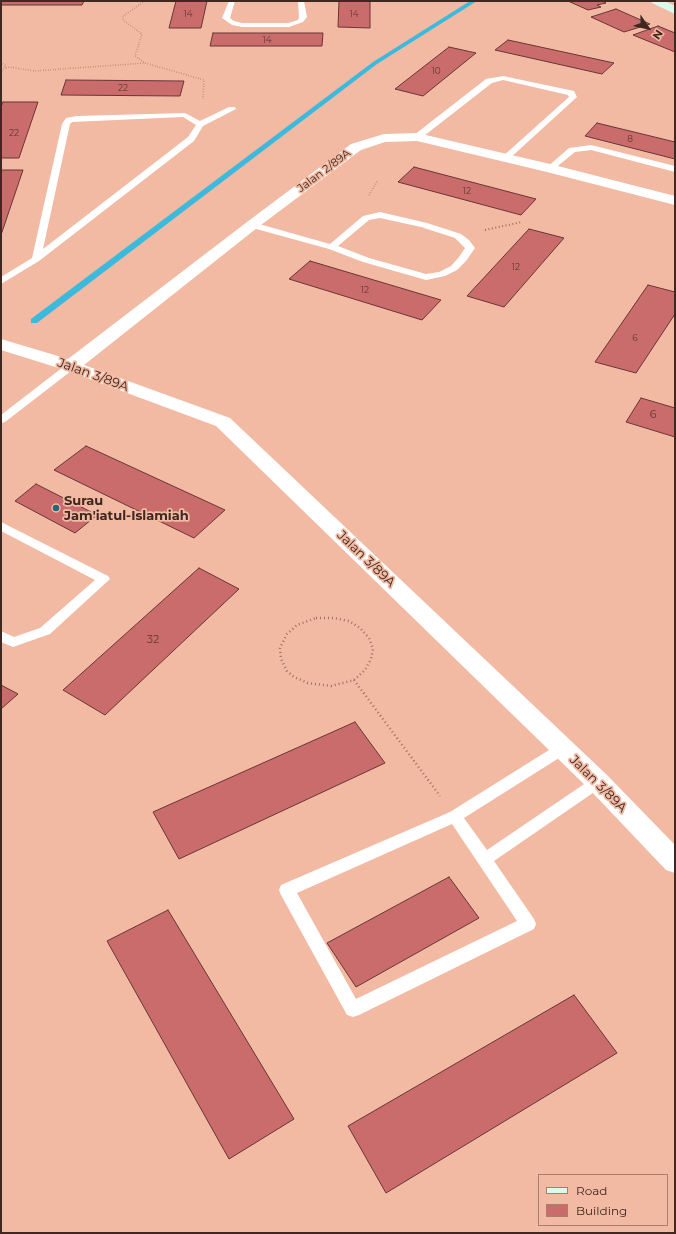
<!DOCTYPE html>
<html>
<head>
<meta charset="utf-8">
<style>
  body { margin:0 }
  #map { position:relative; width:676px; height:1234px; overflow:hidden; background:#f2b9a3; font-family:Montserrat,sans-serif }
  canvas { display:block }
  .frame { position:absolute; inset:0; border:2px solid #3e281f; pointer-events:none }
  .legend { position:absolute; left:538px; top:1174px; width:130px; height:52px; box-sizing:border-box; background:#f2b9a3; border:1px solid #aa7f6e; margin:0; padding:5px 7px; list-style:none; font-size:12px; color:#3e281f }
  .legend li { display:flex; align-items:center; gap:8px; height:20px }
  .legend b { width:20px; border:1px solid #aa7f6e }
  .north { position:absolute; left:628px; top:8px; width:40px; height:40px; -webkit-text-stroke:3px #f2b9a3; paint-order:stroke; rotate:124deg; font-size:11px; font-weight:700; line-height:16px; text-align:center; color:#3e281f }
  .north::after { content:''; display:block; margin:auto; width:14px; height:18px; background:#3e281f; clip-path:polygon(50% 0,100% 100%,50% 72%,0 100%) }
</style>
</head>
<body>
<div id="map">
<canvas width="676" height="1234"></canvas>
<div class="frame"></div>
<ul class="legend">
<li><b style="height:5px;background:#dbfaeb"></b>Road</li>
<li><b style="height:11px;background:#ca6c6c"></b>Building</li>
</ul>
<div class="north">N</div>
</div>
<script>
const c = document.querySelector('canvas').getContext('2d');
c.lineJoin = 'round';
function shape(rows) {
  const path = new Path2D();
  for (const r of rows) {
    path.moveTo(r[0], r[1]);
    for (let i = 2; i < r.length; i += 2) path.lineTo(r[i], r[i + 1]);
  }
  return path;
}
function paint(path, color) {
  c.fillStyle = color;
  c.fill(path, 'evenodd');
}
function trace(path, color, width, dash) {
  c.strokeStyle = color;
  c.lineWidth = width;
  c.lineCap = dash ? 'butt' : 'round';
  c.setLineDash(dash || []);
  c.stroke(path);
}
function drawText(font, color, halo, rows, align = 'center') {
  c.font = font + ' Montserrat,sans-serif';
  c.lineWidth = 3.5;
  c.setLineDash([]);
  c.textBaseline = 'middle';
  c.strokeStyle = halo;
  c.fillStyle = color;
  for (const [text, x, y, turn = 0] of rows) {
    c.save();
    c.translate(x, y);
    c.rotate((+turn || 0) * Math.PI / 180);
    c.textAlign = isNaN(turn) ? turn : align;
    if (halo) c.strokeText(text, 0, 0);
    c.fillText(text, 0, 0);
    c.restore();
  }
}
paint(shape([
  [470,1,477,1,377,64,37,323,31,323,31,319,373,62,470,1]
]), '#3bbade');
const building = shape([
  [1,1,84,1,82,5,1,5,1,1],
  [176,1,207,1,201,28,169,28,176,1],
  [339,1,370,1,370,28,338,27,339,1],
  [568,1,602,1,606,3,597,5,601,7,588,10,568,1],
  [616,9,650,24,624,32,591,17,616,9],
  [658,26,675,33,675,52,633,35,658,26],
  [213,33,323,33,322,46,210,46,213,33],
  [508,40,614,63,602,74,495,50,508,40],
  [449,47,476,53,423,96,395,89,449,47],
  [66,80,184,81,180,96,61,95,66,80],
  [3,102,38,102,19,158,1,158,1,107,3,102],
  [597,123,675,142,675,159,585,136,597,123],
  [414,167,536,199,521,215,398,182,414,167],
  [1,170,23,170,1,235,1,170],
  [529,229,564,238,504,307,467,296,529,229],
  [310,261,441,300,422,320,289,279,310,261],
  [648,285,675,292,675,314,636,373,595,362,648,285],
  [641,398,675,408,675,437,626,422,641,398],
  [86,446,225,510,194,538,54,470,86,446],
  [36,484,97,515,75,533,15,501,36,484],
  [199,568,239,589,105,715,63,690,199,568],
  [1,685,18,694,1,709,1,685],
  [355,722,385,763,179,859,153,812,355,722],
  [449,877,479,918,356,987,327,943,449,877],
  [168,910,294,1119,229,1159,107,941,168,910],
  [574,995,617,1053,386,1193,348,1126,574,995]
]);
paint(building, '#ca6c6c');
trace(building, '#683535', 1);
trace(shape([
  [145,1,123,16,123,20,142,34,135,56,145,63],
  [1,62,6,66,1,72],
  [6,68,10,67,34,71,145,63,204,80,203,99],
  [369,195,378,180]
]), '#9b7363', 1.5, [0.5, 2]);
trace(shape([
  [485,230,522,222]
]), '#9b7363', 2, [1, 2.5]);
trace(shape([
  [316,618,334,618,349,621,360,628,369,638,373,649,371,659,365,670,354,680,331,686,308,683,294,677,287,671,281,659,280,648,287,634,297,625,316,618],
  [354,680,440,796]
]), '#9b7363', 2.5, [1, 3]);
paint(shape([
  [229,1,235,1,230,18,234,21,242,23,288,23,298,20,299,17,298,1,304,1,307,17,303,22,289,27,242,27,232,25,222,18,229,1],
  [503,76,574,91,577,97,509,159,503,159,502,157,569,97,568,95,503,80,492,83,420,139,414,139,413,137,414,135,486,79,503,76],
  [229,107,235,107,236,109,203,126,194,141,39,261,1,284,1,277,32,258,62,124,66,118,77,116,185,113,200,121,229,107],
  [183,117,196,125,188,137,43,249,70,124,72,122,183,117],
  [591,145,675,166,675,172,591,150,575,152,553,170,550,171,546,168,569,148,591,145],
  [380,212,427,223,461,234,469,240,475,248,466,261,457,270,445,276,426,280,363,262,329,249,249,227,247,225,252,222,330,244,363,216,380,212],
  [380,218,421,227,455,238,465,248,459,257,451,266,439,272,426,274,369,258,338,246,369,220,380,218],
  [71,363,75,364,76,366,75,368,5,422,1,423,1,415,67,364,71,363],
  [1,522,108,576,110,579,50,634,13,647,1,642,1,631,14,637,40,628,95,580,1,531,1,522],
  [562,743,567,745,569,749,567,753,464,818,487,850,593,778,598,776,603,778,605,782,603,786,494,861,534,919,536,924,534,929,359,1015,353,1017,347,1015,281,895,279,890,281,885,450,812,557,745,562,743],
  [452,824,517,921,356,999,297,893,452,824]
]), '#fff');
paint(shape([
  [417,133,550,164,675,196,675,205,547,172,417,141,385,142,361,150,257,228,84,365,230,418,607,775,675,845,675,873,666,870,589,789,216,426,65,370,1,350,1,339,68,359,247,222,351,144,384,134,417,133]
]), '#fff');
paint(shape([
  [650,1,665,1,675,6,675,14,652,3,650,1]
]), '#dbfaeb');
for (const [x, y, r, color] of [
  [56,508,4,"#25667a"]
]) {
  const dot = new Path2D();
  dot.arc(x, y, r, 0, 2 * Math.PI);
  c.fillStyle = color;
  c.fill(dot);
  trace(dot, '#f2b9a3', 1.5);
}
drawText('9px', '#613932', null, [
  ["14",188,14],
  ["14",354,14],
  ["14",267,40],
  ["10",436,71],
  ["22",123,88],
  ["22",14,133],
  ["8",630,139],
  ["12",467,191],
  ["12",516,267],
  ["12",365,290],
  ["6",635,338]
]);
drawText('11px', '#3e281f', '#f2b9a3', [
  ["Jalan 2/89A",324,171,-37]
]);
drawText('11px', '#613932', null, [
  ["6",653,415],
  ["32",153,640]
]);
drawText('13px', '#3e281f', '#f2b9a3', [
  ["Jalan 3/89A",93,375,20],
  ["Jalan 3/89A",366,559,44],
  ["Jalan 3/89A",598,784,45]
]);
drawText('bold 13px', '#3e281f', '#f2b9a3', [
  ["Surau",64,501],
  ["Jam'iatul-Islamiah",64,516]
], 'left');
</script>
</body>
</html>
